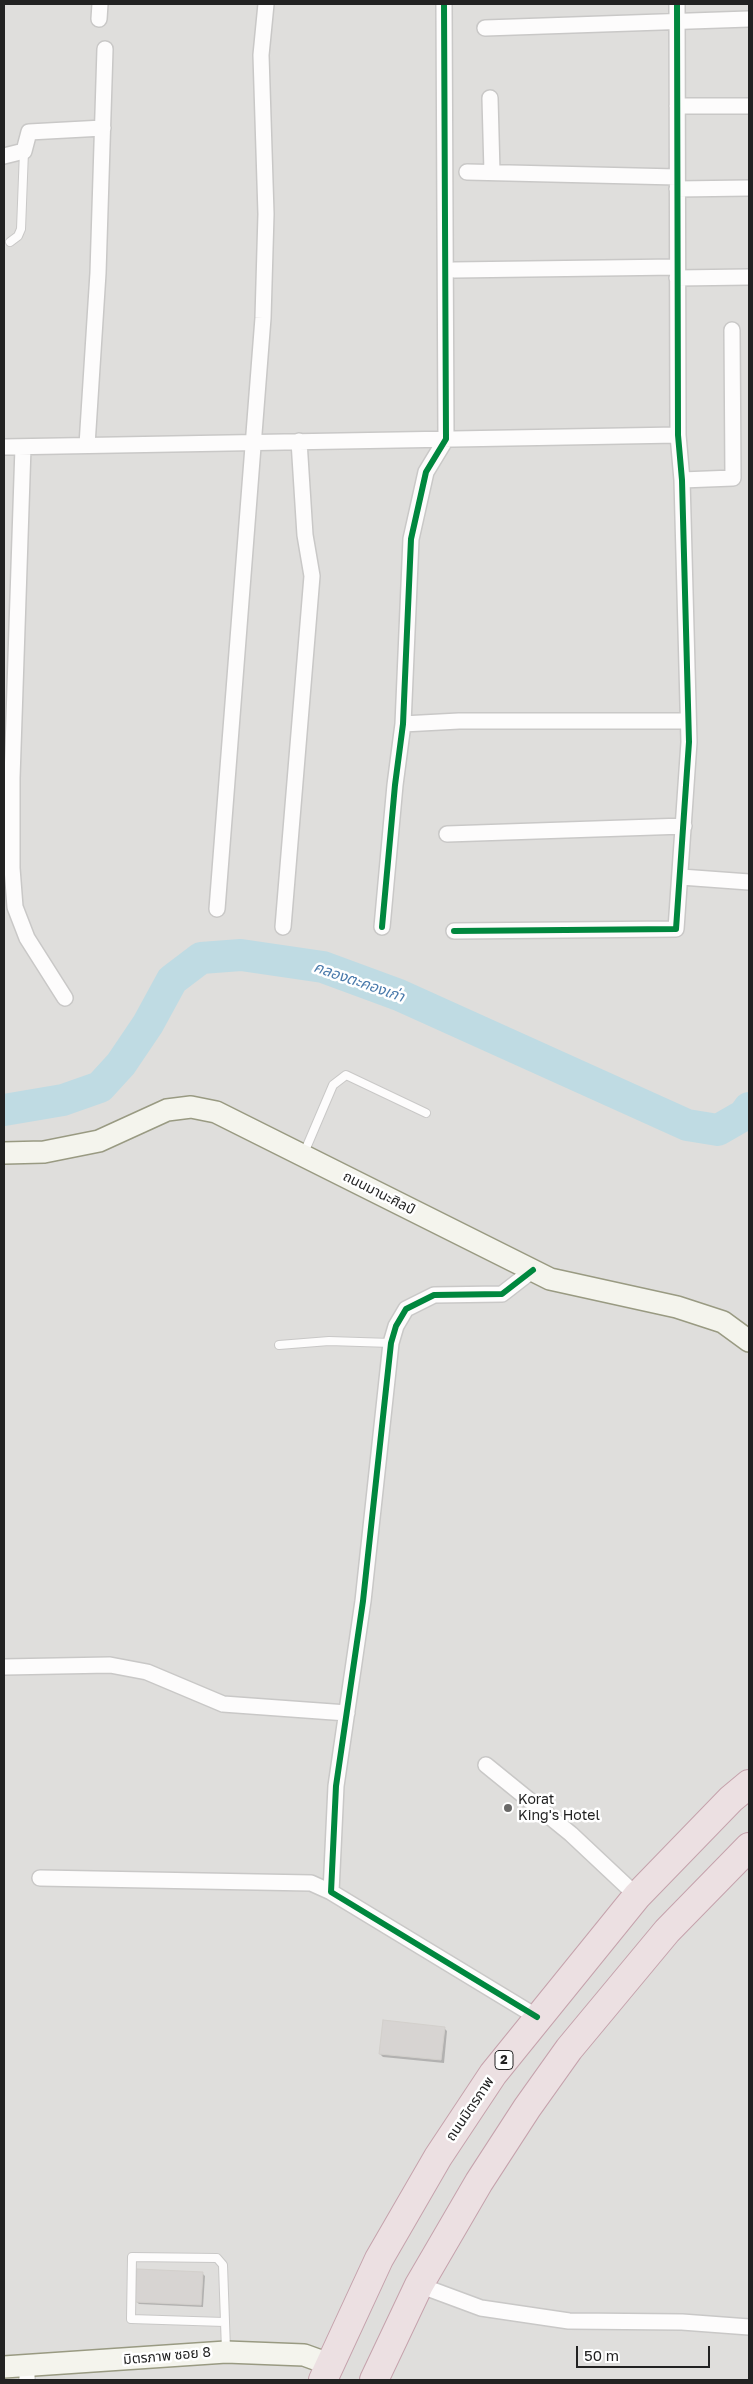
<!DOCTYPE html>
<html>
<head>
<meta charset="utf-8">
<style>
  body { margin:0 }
  #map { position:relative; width:753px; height:2384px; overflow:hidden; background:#f0eeeb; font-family:"Golos Text",sans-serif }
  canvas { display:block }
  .frame { position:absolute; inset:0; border:5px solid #222; pointer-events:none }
  .scale { position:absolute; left:576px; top:2346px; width:134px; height:22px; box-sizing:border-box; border:2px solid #222; border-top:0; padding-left:6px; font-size:15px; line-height:18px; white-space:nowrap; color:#222; -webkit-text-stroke:4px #fff; paint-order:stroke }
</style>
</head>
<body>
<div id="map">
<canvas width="753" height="2384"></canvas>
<div class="frame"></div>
<div class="scale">50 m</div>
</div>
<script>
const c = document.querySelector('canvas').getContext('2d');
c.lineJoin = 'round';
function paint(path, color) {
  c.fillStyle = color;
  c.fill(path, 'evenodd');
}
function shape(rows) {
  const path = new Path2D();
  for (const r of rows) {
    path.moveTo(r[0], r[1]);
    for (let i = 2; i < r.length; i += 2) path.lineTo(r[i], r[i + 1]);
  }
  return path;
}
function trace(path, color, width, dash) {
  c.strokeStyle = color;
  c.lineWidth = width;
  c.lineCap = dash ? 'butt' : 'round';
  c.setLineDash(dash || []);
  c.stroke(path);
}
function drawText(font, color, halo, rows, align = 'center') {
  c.font = font + ' "Golos Text","Noto Sans Thai",sans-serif';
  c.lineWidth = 5;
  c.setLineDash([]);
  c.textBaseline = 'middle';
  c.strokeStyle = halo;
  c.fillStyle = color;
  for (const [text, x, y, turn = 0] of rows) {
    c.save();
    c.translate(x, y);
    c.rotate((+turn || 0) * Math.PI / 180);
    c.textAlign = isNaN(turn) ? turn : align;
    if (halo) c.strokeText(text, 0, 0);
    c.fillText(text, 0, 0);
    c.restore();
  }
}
paint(shape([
  [4,4,749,4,749,2380,4,2380]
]), '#dfdedc');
paint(shape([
  [444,2028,447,2031,444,2063,383,2057,380,2054],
  [202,2273,205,2276,203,2307,139,2304,136,2301]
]), '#0003');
trace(shape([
  [4,1110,63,1100,100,1087,121,1064,148,1024,172,980,201,958,241,955,323,967,399,995,687,1125,718,1130,744,1115,749,1108]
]), '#bfdbe3', 32);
const building = shape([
  [383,2020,445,2027,441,2060,379,2054,383,2020],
  [137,2269,203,2272,201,2305,135,2302,137,2269]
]);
paint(building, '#d7d4d2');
trace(building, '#d3d0cc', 1);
const lane = shape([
  [10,242,18,236,21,229,24,151],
  [304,1153,333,1085,346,1075,426,1113],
  [279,1345,329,1341,391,1343],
  [224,2322,131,2319,132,2257,217,2258,223,2265,226,2350]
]);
const street = shape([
  [99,19,100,4],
  [485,28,749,19],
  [490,98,492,172],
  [677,106,749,106],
  [4,156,24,151,29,132,103,128],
  [467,172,677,177],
  [677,189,749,188],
  [454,270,677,267],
  [677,278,749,277],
  [87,445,98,273,105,49],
  [4,447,678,435],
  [23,447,12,778,12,868,15,907,27,938,65,998],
  [682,480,733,478,732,330],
  [403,724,459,721,688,721],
  [447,834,684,826],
  [681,877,749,882],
  [217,909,263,318,266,214,261,55,266,4],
  [283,927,312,576,305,535,299,441],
  [382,927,395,785,403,724,411,539,426,472,446,439,444,4],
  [454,931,676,929,689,742,682,480,678,435,677,4],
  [533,1270,502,1294,434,1295,406,1309,396,1326,391,1343,363,1601,336,1786,331,1892,537,2017],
  [4,1667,110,1665,147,1672,223,1704,347,1713],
  [486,1765,571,1834,637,1896],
  [40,1878,311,1883,331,1892],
  [419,2285,481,2308,569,2321,682,2322,749,2327],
  [27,2380,27,2367]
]);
const secondary = shape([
  [4,1153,44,1152,99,1141,167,1110,191,1107,216,1112,550,1279,677,1307,723,1322,749,1341],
  [4,2367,226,2352,304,2355,329,2364]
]);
const highway = shape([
  [323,2380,379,2259,438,2157,493,2074,637,1896,731,1799,749,1784],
  [374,2380,419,2285,479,2182,527,2108,569,2049,667,1931,749,1847]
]);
trace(lane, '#c9c8c7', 10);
trace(street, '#c9c8c7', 18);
trace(secondary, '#999a82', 24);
trace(highway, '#c5a2ac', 30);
trace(lane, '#fdfcfc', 8);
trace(street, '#fdfcfc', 15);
trace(secondary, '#f4f4ed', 21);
trace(highway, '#ece0e2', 28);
trace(shape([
  [382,927,395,785,403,724,411,539,426,472,446,439,444,4],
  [454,931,676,929,689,742,682,480,678,435,677,4],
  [533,1270,502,1294,434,1295,406,1309,396,1326,391,1343,363,1601,336,1786,331,1892,537,2017]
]), '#00873e', 6);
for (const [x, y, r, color] of [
  [508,1808,5,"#6a6968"]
]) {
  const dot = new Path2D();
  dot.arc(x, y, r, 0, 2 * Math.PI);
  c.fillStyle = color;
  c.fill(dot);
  trace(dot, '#fff', 2);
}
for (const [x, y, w] of [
  [504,2060,18]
]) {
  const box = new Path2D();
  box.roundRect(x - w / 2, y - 9.5, w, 19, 4);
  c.fillStyle = '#fff';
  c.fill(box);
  trace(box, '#222', 1);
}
drawText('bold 12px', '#222', null, [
  ["2",504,2060]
]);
drawText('14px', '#222', '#fff', [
  ["ถนนมานะศิลป์",379,1193,27],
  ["ถนนมิตรภาพ",470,2109,-56],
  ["มิตรภาพ ซอย 8",167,2356,-5]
]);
drawText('14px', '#222', '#fff', [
  ["Korat",518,1800],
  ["King's Hotel",518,1816]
], 'left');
drawText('italic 15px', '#4a7aab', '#fff', [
  ["คลองตะคองเก่า",359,982,19]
]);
</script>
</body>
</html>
